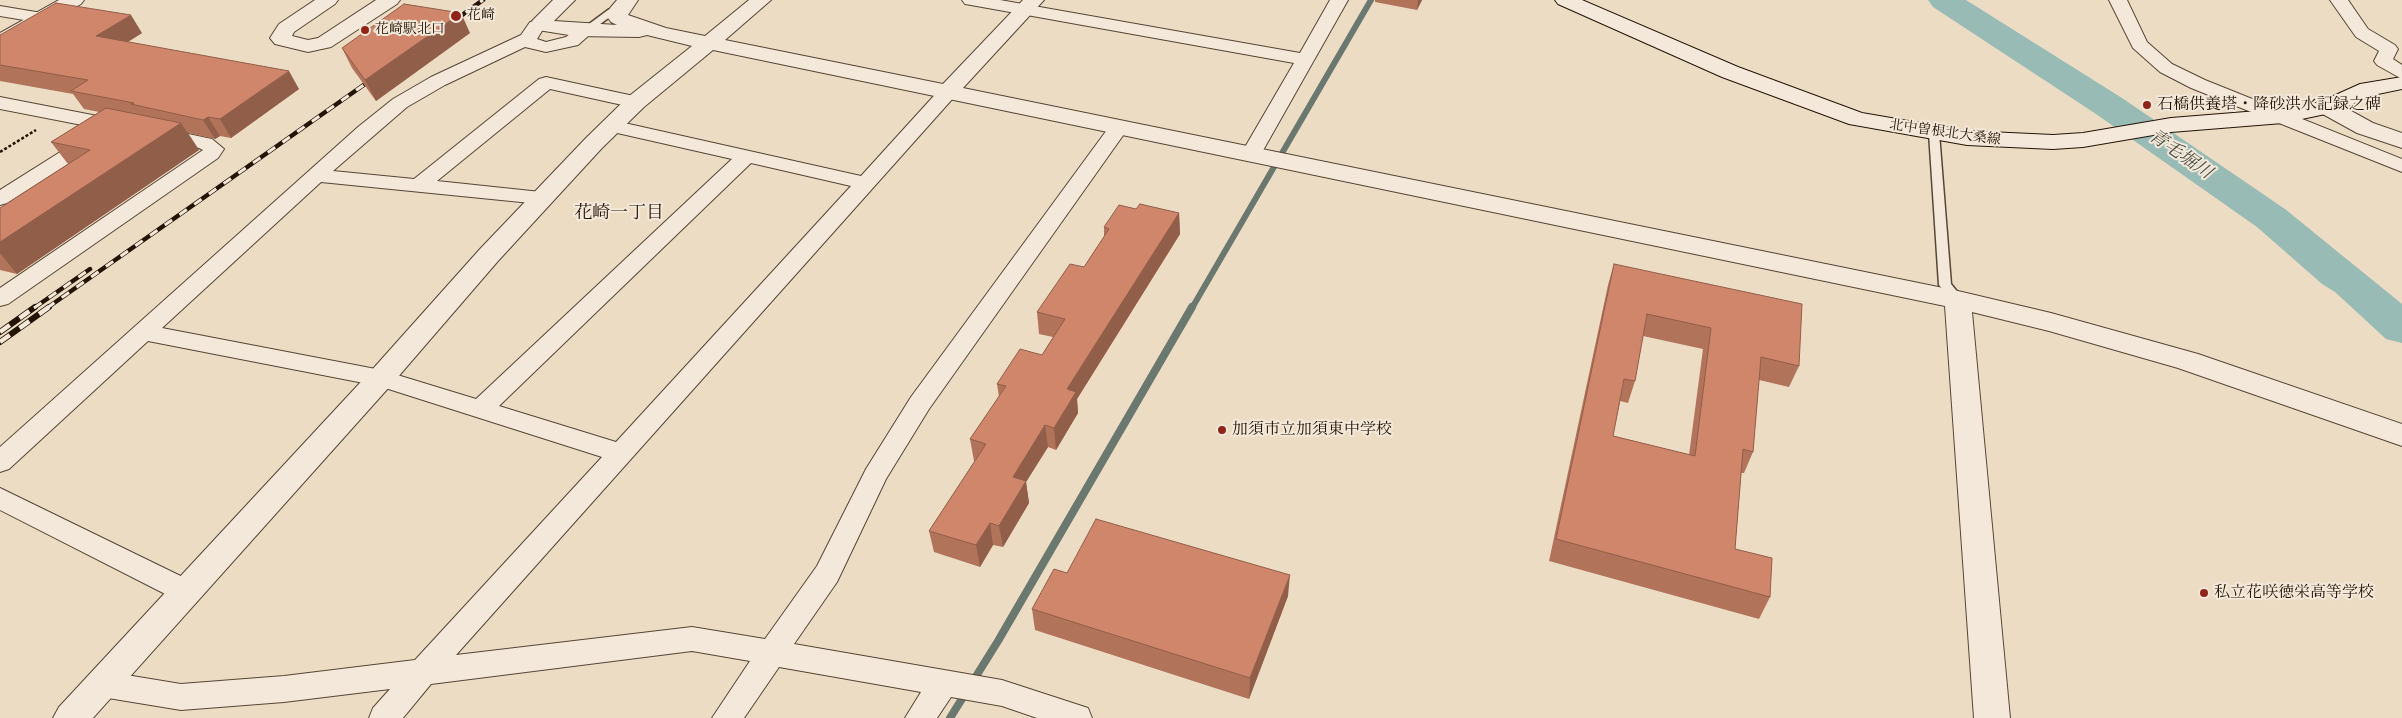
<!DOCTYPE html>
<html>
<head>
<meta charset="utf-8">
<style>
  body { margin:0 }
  canvas { display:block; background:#eddcc4 }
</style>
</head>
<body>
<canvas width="2402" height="718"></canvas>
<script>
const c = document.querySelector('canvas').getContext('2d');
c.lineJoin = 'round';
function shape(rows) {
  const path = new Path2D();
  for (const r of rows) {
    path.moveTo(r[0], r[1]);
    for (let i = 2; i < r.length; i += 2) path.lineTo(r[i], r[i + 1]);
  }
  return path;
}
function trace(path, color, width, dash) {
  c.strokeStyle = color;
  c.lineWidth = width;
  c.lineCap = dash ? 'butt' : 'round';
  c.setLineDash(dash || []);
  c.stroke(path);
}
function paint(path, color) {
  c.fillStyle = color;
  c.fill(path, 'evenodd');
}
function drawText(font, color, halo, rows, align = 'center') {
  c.font = font + ' "Libre Bodoni","Noto Serif JP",serif';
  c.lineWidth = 4;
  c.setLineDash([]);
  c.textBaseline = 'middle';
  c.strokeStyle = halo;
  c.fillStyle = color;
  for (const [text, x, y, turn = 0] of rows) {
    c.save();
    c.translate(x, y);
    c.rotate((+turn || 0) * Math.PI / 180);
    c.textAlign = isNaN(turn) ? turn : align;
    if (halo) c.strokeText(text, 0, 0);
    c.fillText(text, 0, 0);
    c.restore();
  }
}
trace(shape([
  [1192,308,1371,0]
]), '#6a786f', 6);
trace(shape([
  [950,718,998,641,1192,307]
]), '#6a786f', 8);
paint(shape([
  [1928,0,1966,0,2122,98,2285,209,2402,304,2402,343,2386,339,2335,292,2322,284,2257,227,2096,114,1933,7,1928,0]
]), '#99bbb6');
const service = shape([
  [622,4,625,5,625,9,614,14,589,32,583,32,581,30,608,10,622,4],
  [1934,130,1939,133,1951,284,1964,300,1958,304,1954,303,1939,285,1929,133,1934,130]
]);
const minor = shape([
  [962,0,1000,0,1300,53,1330,0,1348,0,1261,154,1258,158,1251,160,1244,158,1241,154,1294,63,971,5,965,4,962,0],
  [2109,0,2127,0,2147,42,2172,64,2205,80,2402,159,2402,172,2191,88,2160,72,2133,48,2109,0],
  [2330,0,2348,0,2368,29,2395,45,2398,49,2393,59,2402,65,2402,79,2377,65,2374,61,2379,51,2356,37,2330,0],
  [0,6,48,14,51,18,48,22,42,23,0,16,0,6],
  [536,21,542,22,545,26,537,39,546,42,566,37,580,26,586,25,592,26,595,30,578,45,546,52,525,47,445,85,407,107,333,171,414,179,539,79,546,77,643,98,645,102,643,106,636,108,550,89,437,181,541,192,548,194,551,198,548,202,541,204,321,182,162,328,381,370,476,399,732,159,604,130,601,126,604,122,611,120,861,176,941,88,955,88,957,92,955,96,456,655,692,627,765,639,817,566,866,469,911,397,1112,123,1119,121,1126,123,1129,127,929,409,886,479,837,582,794,644,1002,680,1088,708,1092,718,1037,718,1002,706,951,697,937,718,905,718,921,692,779,667,744,718,712,718,750,661,692,651,431,684,403,718,369,718,373,708,390,689,284,702,181,710,102,697,91,693,87,684,91,675,102,671,181,684,284,676,415,660,602,457,379,386,148,341,9,469,0,472,0,447,358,127,393,99,431,77,521,35,530,22,536,21],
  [751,163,851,186,616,442,499,406,751,163],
  [0,97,118,120,125,122,128,126,125,130,118,132,0,109,0,97],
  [160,128,212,139,224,149,218,158,8,304,0,306,0,288,203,150,199,148,153,138,150,134,153,130,160,128],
  [91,135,98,137,101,141,98,145,7,203,0,205,0,190,84,137,91,135],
  [0,488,195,583,199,591,195,599,185,602,175,599,0,510,0,488]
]);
const tertiary = shape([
  [59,0,84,0,81,4,7,45,0,47,0,33,59,0],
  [315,0,338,0,335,4,294,32,292,36,308,40,318,38,376,0,400,0,397,4,331,47,308,52,275,44,270,38,279,24,315,0],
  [553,0,575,0,554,21,617,25,611,22,608,18,608,11,611,7,617,0,638,0,628,15,666,28,705,36,749,0,771,0,725,40,943,84,1023,0,1044,0,963,88,1958,291,2051,313,2198,354,2402,424,2402,446,2178,368,2049,331,1972,312,2010,718,1974,718,1945,306,713,50,644,107,602,148,498,261,391,385,93,718,53,718,59,707,371,371,480,249,586,138,628,97,692,46,647,35,639,37,575,36,538,30,532,21,553,0],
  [2327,100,2335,102,2373,123,2402,133,2402,148,2357,133,2319,112,2316,107,2319,102,2327,100]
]);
const secondary = shape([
  [1555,0,1582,0,1738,67,1862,113,1967,131,2053,135,2083,133,2171,118,2283,109,2320,102,2360,84,2402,77,2402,89,2373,95,2335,112,2283,123,2171,132,2083,147,2053,149,1967,145,1849,124,1722,77,1558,4,1555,0]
]);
trace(service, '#564635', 3);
trace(minor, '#564635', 2);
trace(tertiary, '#564635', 2);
trace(secondary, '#241405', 2);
trace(shape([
  [0,152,36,130]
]), '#241405', 2.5, [3, 2]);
paint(service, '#f3e8d9');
paint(minor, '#f3e8d9');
paint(tertiary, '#f3e8d9');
paint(secondary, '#f3e8d9');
const railFar1 = shape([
  [451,23,483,0],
  [34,308,90,269],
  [47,308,375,77]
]);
const rail = shape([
  [0,332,35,307],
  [0,342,49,307]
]);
trace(railFar1, '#241405', 4.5);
trace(rail, '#241405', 6);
trace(railFar1, '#f3e8d9', 3, [9]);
trace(rail, '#f3e8d9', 4.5, [12]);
paint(shape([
  [1375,0,1422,0,1417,10,1375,2],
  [142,33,128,42,299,89,231,138,220,136,215,139,188,133,199,150,17,274,0,270,0,208,68,164,51,142,99,112,84,109,73,94,0,81,0,35],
  [470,33,376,101,352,68,342,48],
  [1136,209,1179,213,1180,234,1077,399,1078,413,1056,450,1048,447,1026,482,1029,503,1003,547,993,545,980,567,934,552,929,531,975,461,974,461,970,439,999,397,997,384,1042,355,1053,337,1039,334,1037,312,1084,267,1104,237,1104,227],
  [1614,264,1799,366,1789,387,1759,380,1753,452,1744,473,1741,473,1735,549,1770,597,1759,619,1549,561,1608,285],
  [1643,336,1703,349,1689,455,1613,436,1620,401,1628,403,1635,381],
  [1067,573,1288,596,1249,699,1035,630,1032,609]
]), '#b2735b');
paint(shape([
  [1418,0,1422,0,1417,10],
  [461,13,470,33,376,101,365,80],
  [131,15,142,33,108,54,96,36],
  [289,71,299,89,231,138,220,119],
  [208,117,220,136,215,139,203,120],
  [181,123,199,150,17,274,0,253,0,242],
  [1179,213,1180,234,1077,399,1078,413,1056,450,1054,428,1067,389],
  [1045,425,1048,447,1026,482,1029,503,1003,547,999,526,1013,477],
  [990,523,993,545,980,567,976,545],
  [1290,575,1288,596,1249,699,1250,678]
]), '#915e4a');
const building = shape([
  [56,3,131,15,96,36,289,71,220,119,208,117,203,120,131,104,134,103,71,91,88,80,0,65,0,35,56,3],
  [404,4,461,13,365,80,342,48,404,4],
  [106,108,181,123,0,242,0,208,90,150,51,142,106,108],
  [1140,204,1179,213,1067,389,1076,392,1054,428,1045,425,1013,477,1026,481,999,526,990,523,976,545,929,531,986,444,970,439,1006,386,997,384,1020,349,1042,355,1065,319,1037,312,1070,264,1084,267,1109,229,1104,227,1119,205,1136,209,1140,204],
  [1614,264,1802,304,1799,366,1761,357,1753,452,1743,449,1735,549,1772,558,1770,597,1556,539,1614,264],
  [1647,314,1711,328,1695,456,1613,436,1624,379,1635,381,1647,314],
  [1096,519,1290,575,1250,678,1032,609,1054,569,1067,573,1096,519]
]);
paint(building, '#cf866a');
trace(building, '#915e4a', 1);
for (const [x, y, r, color] of [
  [456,16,6,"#8f2418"],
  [365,30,5,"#8f2418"],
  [2147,105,5,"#8f2418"],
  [1222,430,5,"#8f2418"],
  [2204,593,5,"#8f2418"]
]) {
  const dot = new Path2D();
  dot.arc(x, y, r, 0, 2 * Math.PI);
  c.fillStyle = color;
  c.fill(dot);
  trace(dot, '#f3e8d9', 2);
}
drawText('14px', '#241405', '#f3e8d9', [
  ["花崎",467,16],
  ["花崎駅北口",375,30]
], 'left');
drawText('14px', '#241405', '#f3e8d9', [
  ["北中曽根北大桑線",1945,133,8]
]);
drawText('16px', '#241405', '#f3e8d9', [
  ["石橋供養塔・降砂洪水記録之碑",2157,105],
  ["加須市立加須東中学校",1232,430],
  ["私立花咲徳栄高等学校",2214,593]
], 'left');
drawText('italic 18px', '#4d4e43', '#f3e8d9', [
  ["青毛堀川",2180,155,35]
]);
drawText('18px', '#241405', '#f3e8d9', [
  ["花崎一丁目",619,214]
]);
</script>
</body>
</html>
